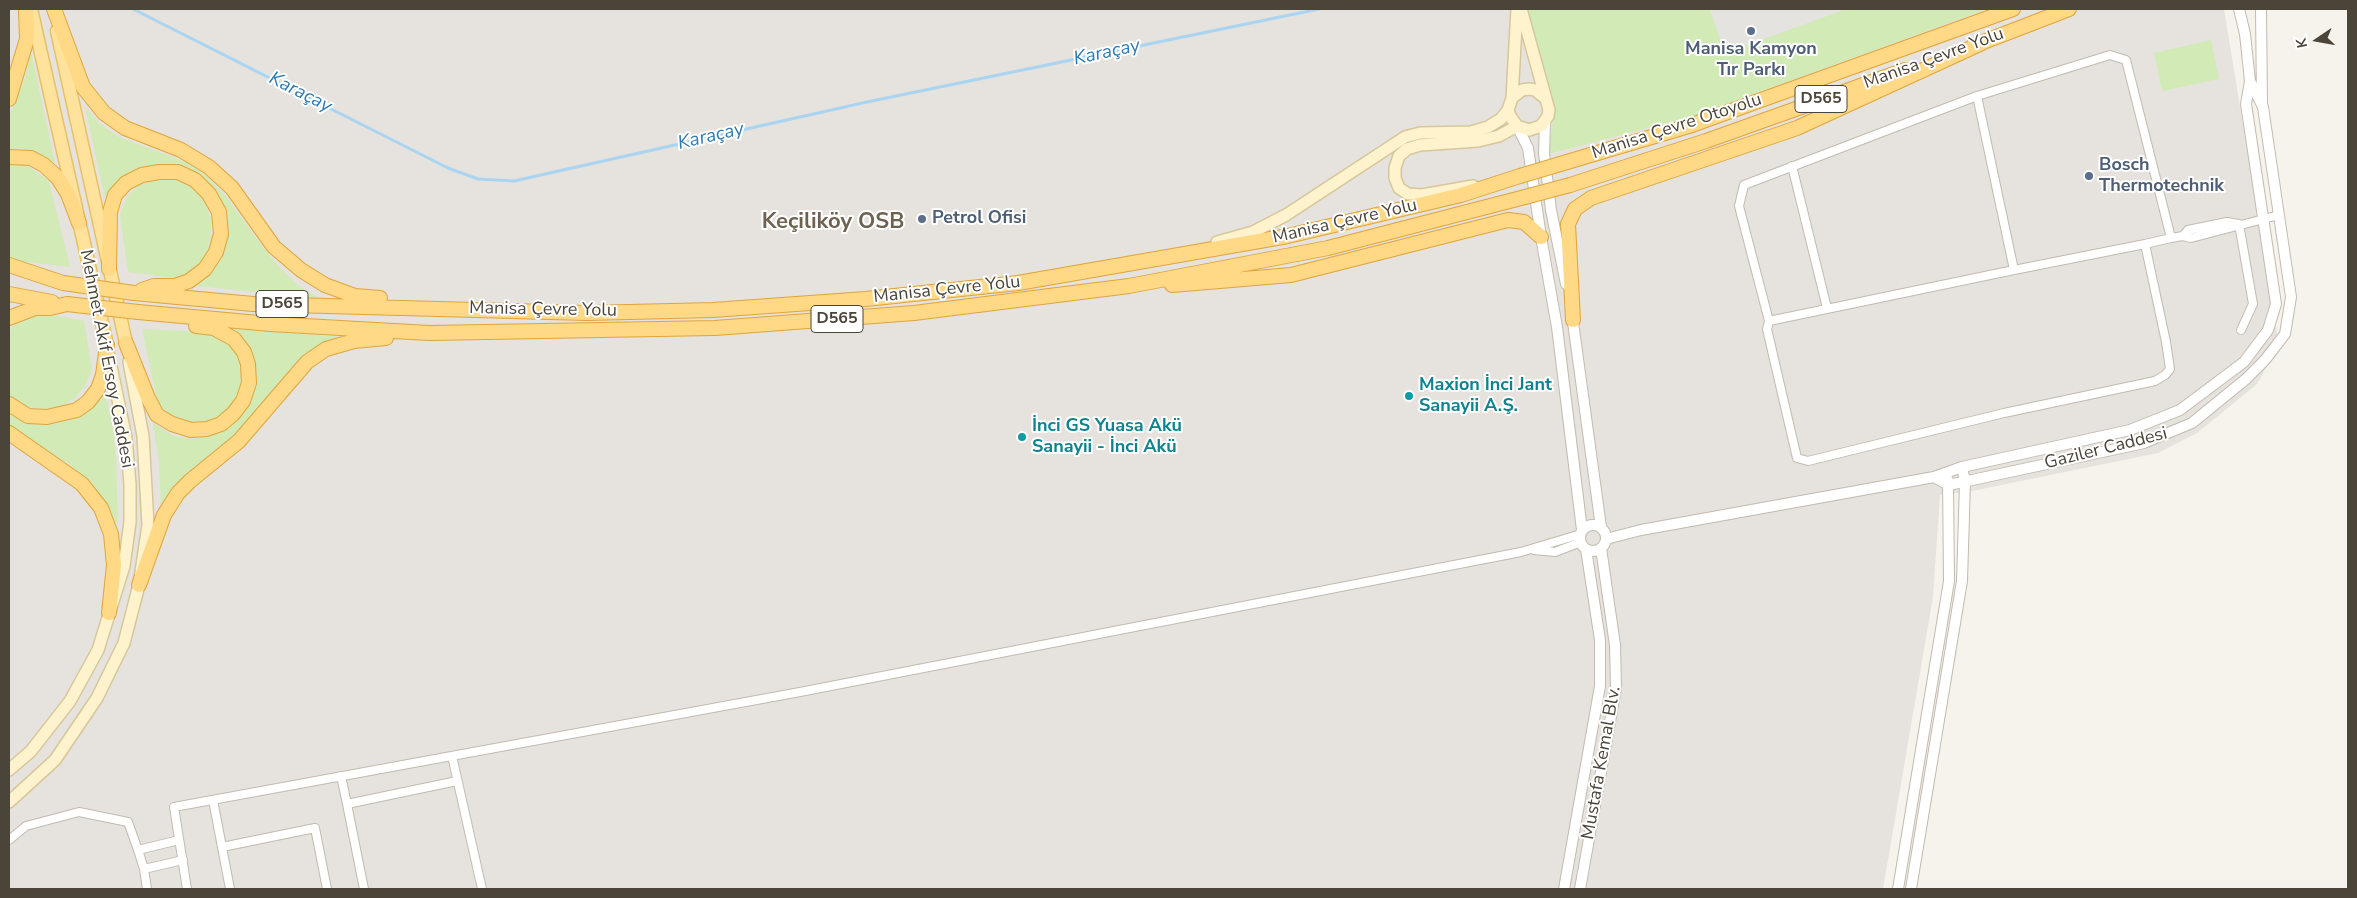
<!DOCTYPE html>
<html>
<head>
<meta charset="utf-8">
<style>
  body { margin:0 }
  #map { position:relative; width:2357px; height:898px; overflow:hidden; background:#f6f3ec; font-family:"Nunito Sans",sans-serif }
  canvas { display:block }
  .frame { position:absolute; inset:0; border:10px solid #4b4439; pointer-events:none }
  .north { position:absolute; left:2292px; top:15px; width:50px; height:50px; -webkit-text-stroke:4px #fff; paint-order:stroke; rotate:258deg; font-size:14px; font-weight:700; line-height:20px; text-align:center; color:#4b4439 }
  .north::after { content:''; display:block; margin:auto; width:18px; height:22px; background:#4b4439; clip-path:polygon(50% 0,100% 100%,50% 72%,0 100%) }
</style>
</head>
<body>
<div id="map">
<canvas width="2357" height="898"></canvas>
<div class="frame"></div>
<div class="north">K</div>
</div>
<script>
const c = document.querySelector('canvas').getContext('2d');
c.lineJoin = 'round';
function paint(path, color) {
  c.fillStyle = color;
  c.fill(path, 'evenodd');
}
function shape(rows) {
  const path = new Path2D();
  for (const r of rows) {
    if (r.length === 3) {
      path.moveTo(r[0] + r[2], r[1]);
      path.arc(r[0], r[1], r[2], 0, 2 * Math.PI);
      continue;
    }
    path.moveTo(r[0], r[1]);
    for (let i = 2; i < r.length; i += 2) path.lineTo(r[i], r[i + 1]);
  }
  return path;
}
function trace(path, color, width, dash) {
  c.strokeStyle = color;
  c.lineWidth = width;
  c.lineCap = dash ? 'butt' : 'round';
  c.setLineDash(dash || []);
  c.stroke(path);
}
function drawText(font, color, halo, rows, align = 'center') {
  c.font = font + ' "Nunito Sans",sans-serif';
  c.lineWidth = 4;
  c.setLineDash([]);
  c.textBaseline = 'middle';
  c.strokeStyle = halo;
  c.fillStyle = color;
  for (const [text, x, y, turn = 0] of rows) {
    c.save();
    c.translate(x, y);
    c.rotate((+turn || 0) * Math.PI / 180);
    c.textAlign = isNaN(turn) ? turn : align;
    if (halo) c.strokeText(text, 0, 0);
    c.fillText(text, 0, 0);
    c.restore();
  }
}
paint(shape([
  [9,9,2224,9,2279,345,2257,384,2197,433,2158,453,1972,491,1940,495,1933,597,1883,889,9,889]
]), '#e6e2dd');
paint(shape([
  [1527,9,1710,9,1725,53,1846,9,1987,9,1691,117,1548,154,1554,115,1550,91,1541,70],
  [2211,40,2219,79,2162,91,2154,53],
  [31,52,55,163,34,152,17,148,9,150,9,116,25,78],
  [85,107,100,124,119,137,186,162,203,173,225,195,268,254,286,274,300,287,321,299,197,286,213,270,224,252,227,232,183,169,162,165,142,169,117,185,105,198],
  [14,164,28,166,49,181,70,267,9,260,9,165],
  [159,179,176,179,192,188,205,202,211,219,211,239,205,256,197,269,176,278,128,272,120,215,127,196,141,184],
  [46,314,84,321,92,370,85,386,74,399,58,408,40,409,21,405,9,394,9,332,14,325,30,315],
  [234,328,340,337,299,358,236,438,180,480,161,505,159,462,153,423,173,436,191,439,210,437,227,428,244,411,253,392,256,373,251,355,244,340],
  [142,329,205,332,224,339,236,349,243,363,243,384,237,403,223,416,202,422,186,422,170,415,158,403],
  [105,392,113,427,116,460,118,525,105,502,87,479,68,463,20,436,9,425,9,414,31,424,54,424,75,419,93,407]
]), '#d2eab5');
paint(shape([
  [1710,9,1846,9,1725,53]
]), '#e5e3e0');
trace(shape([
  [133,9,448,168,478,179,514,181,867,102,1319,9]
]), '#a9d4f2', 3);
const minor = shape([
  [1792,166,1827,308],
  [2239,224,2253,304,2241,330],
  [2183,236,2188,230,2227,222,2239,224],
  [2145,244,2166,342,2170,369,2165,375,2155,381,2004,413,1808,461,1797,458,1767,329,1769,321,2014,270,2145,244,2171,238,2183,236,2191,238,2279,215],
  [2014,270,1977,96,2110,55,2126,60,2171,238],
  [1769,321,1739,206,1744,185,1977,96],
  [1534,550,1555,552,1581,542],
  [452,756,482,889],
  [341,776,347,804],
  [213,800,230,889],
  [9,840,26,826,79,812,128,822,138,850,179,840],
  [222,847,315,828,327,889],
  [138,850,144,869],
  [147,889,144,869,183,860],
  [187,889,174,807,800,692,1521,552,1581,534],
  [364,889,347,804,457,781]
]);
const tertiary = shape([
  [2261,9,2262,103],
  [1545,122,1544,153,1551,210,1566,284],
  [1517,126,1528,148,1541,237,1557,327,1582,530],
  [1572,315,1601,527],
  [1934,477,1949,485,2144,443,2192,423,2246,379,2265,360,2285,334,2291,297,2263,107,2250,81],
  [1593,538,13],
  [1606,539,1641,530,1934,477,1962,467,2130,430,2180,410,2244,362,2268,330,2276,304,2246,104,2250,81,2245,34,2239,9],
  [1564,889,1600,686,1600,640,1586,549],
  [1580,889,1616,688,1615,645,1601,548],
  [1898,889,1949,581,1948,480],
  [1911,889,1962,581,1965,482,1962,467]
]);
const secondary = shape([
  [1517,9,1512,98,1508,110,1510,116,1517,126,1529,130,1541,126,1548,116,1549,110,1521,9],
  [1512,98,1522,90,1529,89,1535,90,1545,98],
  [1473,186,1422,195,1408,194,1399,188,1395,178,1395,168,1399,156,1407,149,1420,145,1478,141,1499,136,1517,126],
  [1217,242,1253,232,1286,215,1405,137,1420,133,1471,132,1488,127,1501,119,1508,110],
  [9,770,31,751,70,701,98,650,124,566,130,522,130,484,126,438,108,352],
  [9,802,55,760,97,698,124,643,139,585,148,525,143,436,129,362]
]);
const primary = shape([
  [31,9,107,345],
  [57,31,126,343]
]);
const trunk = shape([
  [54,9,83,87,104,113,125,128,181,150,209,167,232,188,274,247,301,270,325,285,355,296,380,298],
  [1973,46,2069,9],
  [9,99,27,39,26,9],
  [9,157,31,158,44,165,58,178,68,194,79,223],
  [1567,162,1692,125,2013,9],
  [1570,185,1706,141,1905,70],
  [9,265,63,283],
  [109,269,110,212,115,195,126,183,142,175,159,172,178,172,195,180,209,194,219,212,221,234,216,252,205,269,189,281,175,286,154,286,142,290],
  [1172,285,1291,275,1508,220,1524,222,1541,237],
  [134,293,253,304,587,313,713,310,866,299,1018,283,1288,236,1461,195,1520,176],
  [9,294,52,302],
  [138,312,270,324,429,333,715,328,914,313,1129,286,1328,248,1525,197],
  [9,318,35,308,50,308,67,304],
  [1573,320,1568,224,1575,209,1591,198,1797,128,1982,43],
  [126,343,148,398,157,415,172,424,191,430,207,429,221,424,233,414,243,401,249,383,248,364,244,352,234,339,214,328,196,326],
  [9,404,28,416,47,417,77,410,88,402,98,389,103,375,107,345],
  [9,433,82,484,101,508,111,534,114,565,109,613],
  [139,585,164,515,178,493,190,481,239,441,307,362,326,349,354,341,386,338]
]);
trace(minor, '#c2bbae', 10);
trace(tertiary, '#c2bbae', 12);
trace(secondary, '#d6c79b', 14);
trace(primary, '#e6c16a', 15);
trace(trunk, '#e0a43c', 16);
trace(minor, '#fff', 8);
trace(tertiary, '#fff', 10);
trace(secondary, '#fff3cd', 11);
trace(primary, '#ffe39c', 12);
trace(trunk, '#ffd985', 14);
const trunkBridge = shape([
  [1520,176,1567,162],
  [1525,197,1570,185],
  [63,283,134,293],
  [67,304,138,312]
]);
trace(trunkBridge, '#e0a43c', 16, []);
trace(trunkBridge, '#ffd985', 14);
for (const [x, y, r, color] of [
  [1751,31,5,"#5c6f8a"],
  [2089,176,5,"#5c6f8a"],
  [922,219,5,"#5c6f8a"],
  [1409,396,5,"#0f9aa8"],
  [1022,437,5,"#0f9aa8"]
]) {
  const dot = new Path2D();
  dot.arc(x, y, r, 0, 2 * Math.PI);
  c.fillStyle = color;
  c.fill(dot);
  trace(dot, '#fff', 2);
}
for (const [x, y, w] of [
  [1821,99,52],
  [282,304,52],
  [837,319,52]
]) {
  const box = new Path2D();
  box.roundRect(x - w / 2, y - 13.5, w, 27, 4);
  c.fillStyle = '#fff';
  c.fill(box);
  trace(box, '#4b4439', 1);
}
drawText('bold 16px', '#4b4439', null, [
  ["D565",1821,99],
  ["D565",282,304],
  ["D565",837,319]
]);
drawText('bold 18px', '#4e5e75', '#fff', [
  ["Manisa Kamyon",1751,50,"center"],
  ["Tır Parkı",1751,71,"center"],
  ["Bosch",2099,166],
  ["Thermotechnik",2099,187],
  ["Petrol Ofisi",932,219]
], 'left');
drawText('18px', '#4b4439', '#fff', [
  ["Manisa Çevre Yolu",1934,59,-20],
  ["Manisa Çevre Otoyolu",1677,127,-18],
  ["Manisa Çevre Yolu",1345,222,-13],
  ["Manisa Çevre Yolu",947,290,-6],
  ["Manisa Çevre Yolu",543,310,1],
  ["Mehmet Akif Ersoy Caddesi",106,359,79],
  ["Gaziler Caddesi",2106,449,-14],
  ["Mustafa Kemal Blv.",1602,763,-80]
]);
drawText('bold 18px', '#0d838f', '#fff', [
  ["Maxion İnci Jant",1419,386],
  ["Sanayii A.Ş.",1419,407],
  ["İnci GS Yuasa Akü",1032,427],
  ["Sanayii - İnci Akü",1032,448]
], 'left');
drawText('italic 19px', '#2e7ab2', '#fff', [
  ["Karaçay",1107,53,-12],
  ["Karaçay",300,93,27],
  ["Karaçay",711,137,-13]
]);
drawText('bold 22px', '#6e6250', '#fff', [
  ["Keçiliköy OSB",833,223]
]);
</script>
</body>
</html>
